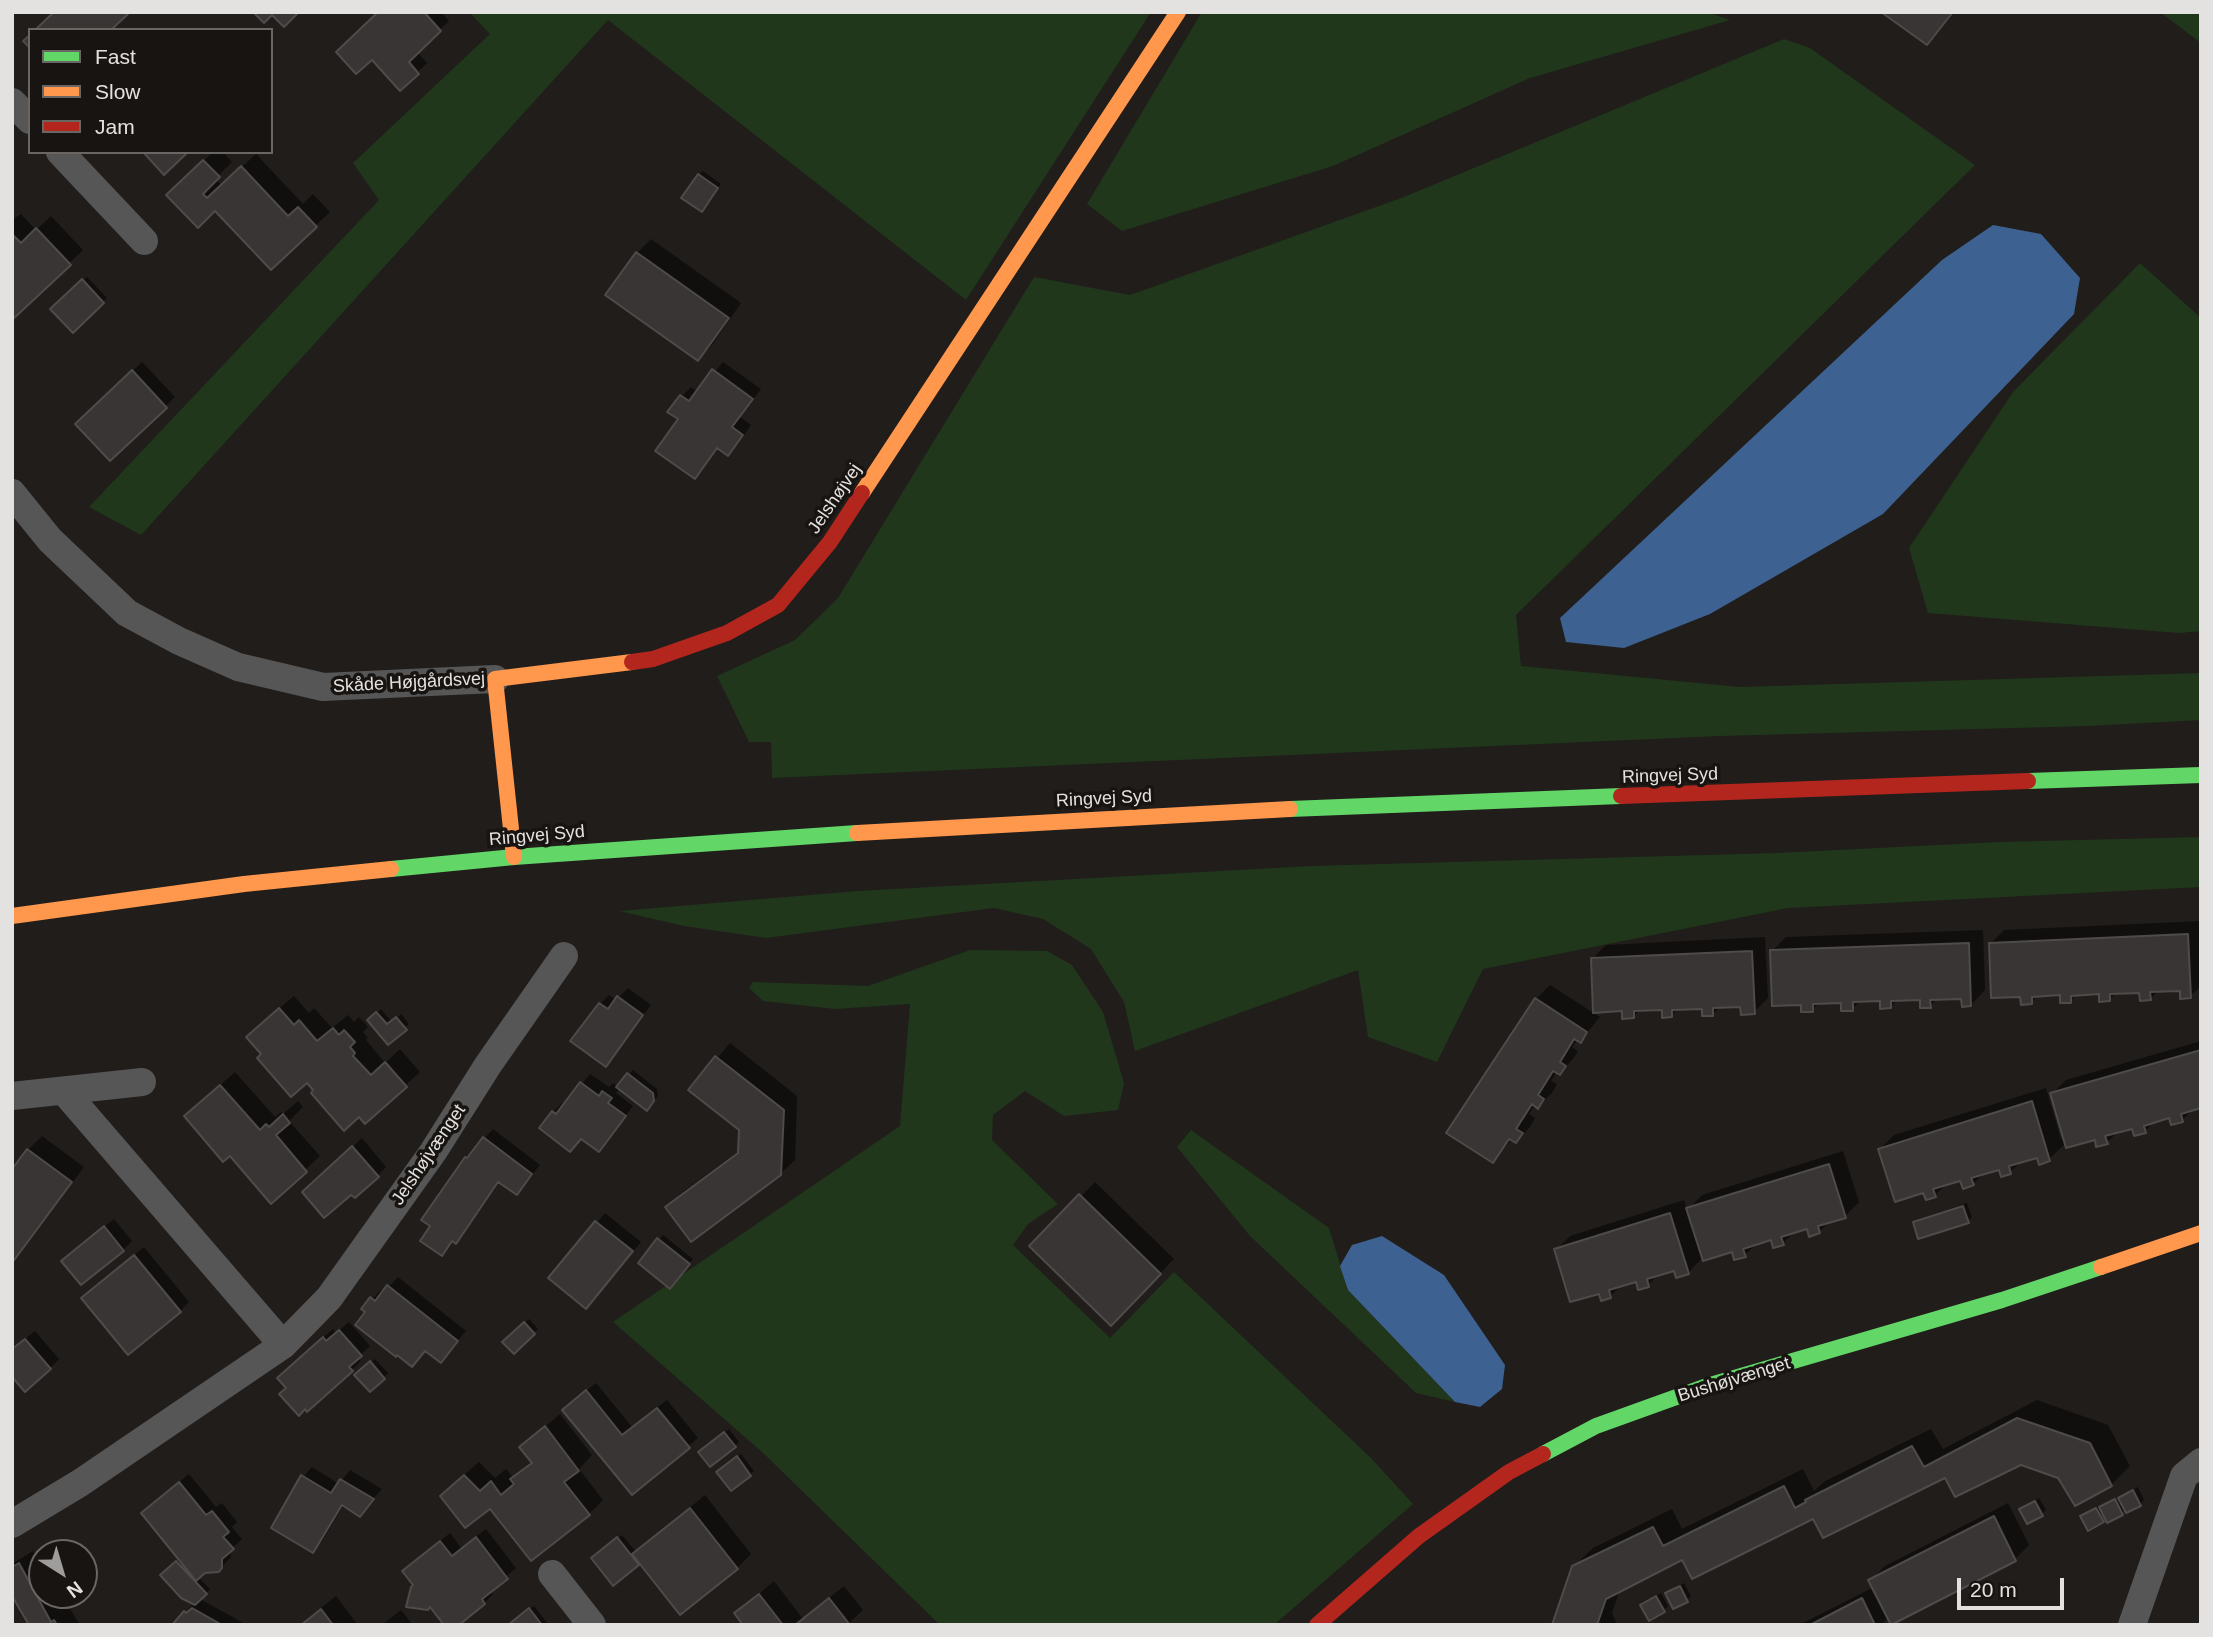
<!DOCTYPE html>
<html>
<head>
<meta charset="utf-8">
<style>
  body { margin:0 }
  #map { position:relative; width:2213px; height:1637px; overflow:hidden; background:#201d1b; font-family:Helvetica,sans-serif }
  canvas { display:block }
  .frame { position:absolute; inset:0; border:14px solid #e4e2e0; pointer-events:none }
  .legend { position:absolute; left:28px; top:28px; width:245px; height:126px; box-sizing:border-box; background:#181411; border:2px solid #6a6664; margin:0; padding:9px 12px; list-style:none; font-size:21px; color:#e4e2e0 }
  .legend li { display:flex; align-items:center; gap:14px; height:35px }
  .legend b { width:35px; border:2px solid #6a6664 }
  .north { position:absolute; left:28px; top:1539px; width:70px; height:70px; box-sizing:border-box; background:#181411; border:2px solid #6a6664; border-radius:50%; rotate:143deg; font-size:19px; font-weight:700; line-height:28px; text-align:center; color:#e4e2e0 }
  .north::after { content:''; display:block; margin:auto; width:24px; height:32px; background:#9f9d9b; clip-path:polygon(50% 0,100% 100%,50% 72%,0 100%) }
  .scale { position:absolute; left:1957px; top:1578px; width:107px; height:32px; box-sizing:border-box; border:4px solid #e4e2e0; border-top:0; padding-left:9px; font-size:21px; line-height:24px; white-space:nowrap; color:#e4e2e0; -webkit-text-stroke:5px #181411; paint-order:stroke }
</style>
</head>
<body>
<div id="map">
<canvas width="2213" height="1637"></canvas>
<div class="frame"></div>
<ul class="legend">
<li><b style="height:9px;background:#63d668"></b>Fast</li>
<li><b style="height:9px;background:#ff974d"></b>Slow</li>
<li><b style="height:9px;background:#b3261e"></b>Jam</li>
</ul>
<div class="north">N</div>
<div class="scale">20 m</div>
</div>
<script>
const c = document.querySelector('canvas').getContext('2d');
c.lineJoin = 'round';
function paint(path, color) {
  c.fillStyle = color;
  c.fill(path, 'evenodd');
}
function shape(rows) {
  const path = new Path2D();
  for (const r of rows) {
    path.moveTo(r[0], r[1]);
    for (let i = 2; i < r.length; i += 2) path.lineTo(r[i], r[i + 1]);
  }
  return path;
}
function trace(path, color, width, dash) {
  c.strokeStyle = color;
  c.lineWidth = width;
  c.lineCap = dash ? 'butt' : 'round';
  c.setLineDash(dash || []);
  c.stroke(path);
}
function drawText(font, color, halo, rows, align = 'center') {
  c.font = font + ' Helvetica,sans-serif';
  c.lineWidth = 7;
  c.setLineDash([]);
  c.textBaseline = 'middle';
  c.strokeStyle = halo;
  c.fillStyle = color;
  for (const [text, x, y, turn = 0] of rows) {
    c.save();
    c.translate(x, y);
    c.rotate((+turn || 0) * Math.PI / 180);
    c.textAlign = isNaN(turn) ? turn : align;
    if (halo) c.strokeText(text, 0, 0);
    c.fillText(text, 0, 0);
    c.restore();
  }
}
paint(shape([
  [469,12,1151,12,966,300,608,20,141,535,89,507,379,200,353,163,490,34],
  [1202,12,1707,12,1730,20,1530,78,1333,166,1122,231,1087,204],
  [2160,12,2201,12,2201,43],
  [1784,39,1810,48,1975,165,1516,615,1521,666,1740,687,2201,673,2201,720,2088,726,1720,736,772,778,771,742,749,742,717,676,795,640,838,598,1034,277,1130,295,1404,197],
  [2140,263,2201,318,2201,631,2179,633,1928,613,1909,548,2013,392],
  [2201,837,2201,887,1788,908,1483,969,1437,1062,1368,1037,1358,970,1135,1051,1124,1002,1091,949,1043,919,994,908,766,938,684,926,619,911,858,891,1311,866,1777,853,1999,842],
  [970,950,1047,951,1072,965,1103,1012,1124,1083,1118,1110,1064,1116,1025,1091,993,1115,992,1140,1058,1204,1028,1224,1013,1245,1110,1338,1174,1272,1372,1459,1413,1504,1274,1625,940,1625,762,1452,613,1322,900,1126,910,1004,835,1009,763,1001,749,988,753,982,868,986],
  [1191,1130,1329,1228,1348,1290,1455,1402,1416,1393,1250,1236,1177,1147]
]), '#20371b');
paint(shape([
  [1993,225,2041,234,2080,278,2074,314,1883,514,1710,614,1624,648,1566,642,1560,618,1942,260],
  [1382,1236,1444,1275,1505,1365,1502,1389,1480,1407,1455,1402,1348,1290,1340,1266,1352,1245]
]), '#3d6291');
paint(shape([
  [380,12,441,12,449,21,417,52,427,63,401,88],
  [213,152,223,152,232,162,215,179,222,185,256,154,303,204,313,194,330,212,271,268,215,209,169,195],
  [703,171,721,184,705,206,699,175],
  [21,214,36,230,51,216,83,250,12,317,12,220],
  [651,239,741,303,712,345,698,359,637,253],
  [87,277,107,298,73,330,52,309],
  [142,362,175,397,110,458,78,424],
  [723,362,761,389,740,417,751,425,737,445,728,454,719,447,695,477,680,419,682,396,691,387,698,392],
  [2201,921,2201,986,2190,996,2181,989,2159,990,2150,999,2141,991,2117,992,2109,1000,2101,992,2077,994,2070,1001,2062,994,2039,995,2031,1002,2022,995,1990,944,2004,930],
  [1983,930,1985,990,1971,1005,1963,997,1938,998,1930,1006,1922,999,1898,999,1891,1007,1882,999,1861,1000,1852,1009,1843,1001,1820,1002,1812,1010,1802,1003,1772,951,1786,937],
  [1765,937,1768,998,1754,1012,1742,1005,1721,1006,1713,1014,1704,1007,1679,1008,1672,1015,1664,1008,1641,1009,1633,1017,1623,1009,1592,959,1606,945],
  [1550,985,1600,1017,1580,1041,1578,1039,1572,1047,1578,1051,1573,1059,1559,1073,1557,1071,1551,1081,1557,1084,1552,1093,1538,1106,1535,1105,1529,1114,1535,1118,1530,1127,1516,1141,1512,1139,1493,1161,1449,1133,1536,999],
  [628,988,651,1005,606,1065,600,1004,609,995,616,1000],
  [294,996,309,1013,314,1008,332,1028,348,1015,354,1022,359,1017,368,1027,363,1032,368,1038,366,1040,385,1063,400,1049,420,1072,365,1122,359,1114,316,1090,308,1081,263,1054,262,1023],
  [381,1009,392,1022,401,1014,409,1024,389,1042,370,1020],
  [2201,1041,2201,1106,2194,1109,2182,1120,2171,1116,2155,1121,2145,1131,2133,1127,2119,1131,2107,1142,2096,1138,2066,1143,2049,1159,2038,1156,2022,1161,2010,1172,2000,1167,1985,1172,1973,1184,1962,1178,1948,1183,1935,1195,1925,1191,1880,1149,1894,1135,2046,1088,2061,1139,2065,1138,2052,1094,2066,1080],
  [730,1043,797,1096,795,1160,780,1174,667,1207,681,1193,740,1150,741,1129,691,1089],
  [633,1070,657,1089,658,1096,650,1105,620,1088,616,1093,633,1106,598,1150,553,1112,562,1103,565,1105,590,1074,609,1087,613,1083,618,1087],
  [235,1072,275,1117,281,1112,283,1114,298,1101,303,1107,289,1121,320,1156,271,1201,230,1154,200,1103],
  [493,1129,540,1165,517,1193,500,1181,465,1232,455,1241,454,1240,442,1253,466,1158],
  [42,1136,84,1167,12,1263,28,1150],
  [362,1138,386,1167,377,1176,313,1183],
  [1843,1151,1859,1202,1845,1216,1831,1220,1819,1232,1808,1226,1797,1230,1783,1243,1772,1238,1758,1242,1745,1255,1733,1250,1703,1257,1688,1273,1675,1269,1659,1274,1648,1285,1637,1280,1622,1285,1610,1296,1600,1292,1556,1250,1570,1236,1684,1200,1687,1210,1702,1195],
  [1095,1182,1174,1259,1111,1324,1032,1246],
  [1967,1203,1972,1217,1968,1221,1915,1223,1919,1219],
  [605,1213,641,1242,595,1298,551,1278],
  [114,1219,132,1241,123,1250,73,1252],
  [663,1235,693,1259,674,1283,640,1263],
  [144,1247,189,1302,180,1311,93,1289],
  [398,1277,466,1331,441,1361,426,1349,412,1365,372,1299,381,1290,384,1292],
  [529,1319,538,1329,514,1351,505,1342],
  [349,1322,370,1346,358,1357,361,1361,308,1410,288,1369,333,1329,336,1333],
  [35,1331,59,1359,50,1368,12,1350],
  [375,1359,388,1373,370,1390,356,1375],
  [596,1383,632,1427,667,1400,698,1438,632,1493,574,1401],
  [2037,1400,2108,1425,2130,1466,2111,1485,2059,1476,2021,1463,1946,1475,1682,1557,1620,1589,1612,1613,1617,1625,1554,1625,1573,1567,1593,1548,1672,1509,1682,1529,1803,1469,1814,1491,1825,1481,1931,1429,1943,1449],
  [560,1414,592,1455,579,1469,603,1500,589,1514,491,1506,456,1482,479,1462,495,1478,506,1469,514,1479,532,1461,521,1447],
  [729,1429,739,1442,735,1446,705,1449],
  [741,1454,754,1471,731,1489,723,1468],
  [312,1467,339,1484,350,1470,382,1489,360,1514,344,1505,322,1541,313,1551,303,1477],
  [189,1474,216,1507,222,1503,237,1522,232,1527,242,1539,230,1550,231,1557,218,1571,204,1572,198,1577,210,1589,200,1599,247,1625,174,1625,194,1603,162,1575,181,1558,153,1504],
  [2138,1487,2144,1500,2140,1504,2126,1509,2122,1513,2106,1517,2103,1521,2082,1517,2100,1505,2102,1507],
  [705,1495,751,1554,737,1568,640,1561,638,1564,597,1554,622,1535,636,1552],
  [2039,1498,2046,1510,2042,1514,2021,1509],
  [2008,1503,2029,1545,2015,1559,1892,1623,1889,1617,1881,1625,1799,1625,1874,1587,1871,1580,1885,1566],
  [486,1529,516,1568,490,1590,493,1594,484,1603,431,1604,404,1571,450,1533,461,1548],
  [33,1551,42,1567,42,1595,58,1595,66,1609,69,1607,80,1625,31,1625,12,1593,12,1564],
  [774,1581,803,1619,844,1586,863,1610,847,1625,745,1625,736,1614],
  [1684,1583,1691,1596,1687,1600,1667,1594],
  [1661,1593,1668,1606,1664,1610,1643,1605],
  [336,1596,358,1625,302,1625,307,1619],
  [534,1606,549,1625,509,1625],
  [401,1610,413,1625,382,1625]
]), '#0007');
const building = shape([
  [54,12,127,12,128,14,111,30,35,30,54,12],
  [253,12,299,12,284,27,272,15,264,23,253,12],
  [378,12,424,12,441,31,409,62,419,74,400,91,372,60,356,74,336,52,378,12],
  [1881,12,1953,12,1927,45,1881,12],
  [30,35,30,48,23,41,30,35],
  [143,152,188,152,164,175,143,152],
  [203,160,220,177,203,194,207,198,241,166,288,216,298,207,317,227,271,270,215,211,198,228,166,195,203,160],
  [698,174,718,188,702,212,681,198,698,174],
  [36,228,71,265,12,320,12,234,21,243,36,228],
  [636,252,729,318,698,361,605,295,636,252],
  [82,279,104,303,73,333,50,309,82,279],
  [712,369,753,399,732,427,743,435,728,456,717,448,695,479,655,451,678,419,667,412,680,395,689,401,712,369],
  [132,370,167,408,110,461,75,424,132,370],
  [2188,934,2191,998,2180,999,2180,991,2150,992,2151,1000,2140,1001,2139,993,2110,994,2110,1001,2099,1002,2099,994,2071,996,2071,1003,2060,1003,2060,995,2032,997,2032,1004,2021,1005,2020,997,1991,998,1989,943,2188,934],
  [1969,943,1971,1006,1962,1007,1961,999,1930,1000,1931,1008,1920,1008,1920,1000,1891,1001,1891,1008,1880,1009,1880,1001,1853,1002,1853,1011,1841,1011,1841,1003,1813,1004,1813,1012,1801,1012,1801,1005,1772,1006,1770,950,1969,943],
  [1752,951,1755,1014,1741,1015,1740,1007,1713,1008,1713,1016,1702,1016,1702,1009,1672,1010,1672,1017,1662,1018,1662,1010,1634,1011,1634,1018,1622,1019,1622,1011,1593,1013,1591,958,1752,951],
  [617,996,643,1015,606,1067,570,1041,599,1003,608,1009,617,996],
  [1535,998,1587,1032,1581,1043,1574,1039,1560,1062,1566,1066,1560,1075,1553,1071,1538,1095,1544,1099,1538,1109,1532,1104,1516,1129,1523,1133,1516,1143,1509,1139,1493,1163,1446,1133,1535,998],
  [279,1008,294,1025,299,1020,317,1041,333,1028,339,1035,344,1030,355,1042,350,1047,355,1053,353,1056,371,1075,385,1062,407,1087,365,1124,359,1117,344,1131,311,1093,313,1090,307,1083,291,1097,257,1058,261,1054,246,1037,279,1008],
  [376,1012,387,1024,396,1017,407,1030,388,1045,367,1020,376,1012],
  [2201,1050,2201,1108,2181,1114,2183,1122,2171,1125,2169,1118,2144,1126,2146,1133,2134,1136,2132,1129,2105,1136,2108,1144,2096,1147,2095,1140,2066,1148,2050,1093,2201,1050],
  [715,1056,784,1110,781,1175,691,1242,665,1207,738,1153,739,1130,688,1090,715,1056],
  [627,1073,653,1093,654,1101,647,1111,616,1087,627,1073],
  [580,1082,599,1096,602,1091,612,1098,608,1103,626,1116,599,1152,581,1139,570,1152,539,1128,552,1111,556,1114,580,1082],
  [220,1085,260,1130,266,1124,269,1127,283,1114,290,1123,276,1135,307,1172,271,1204,230,1156,223,1162,184,1116,220,1085],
  [2032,1101,2050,1161,2039,1165,2037,1158,2009,1166,2011,1174,2001,1177,1999,1170,1971,1178,1974,1185,1963,1189,1960,1181,1933,1189,1936,1197,1926,1200,1923,1193,1895,1202,1878,1149,2032,1101],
  [483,1137,532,1174,517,1195,498,1182,456,1244,452,1241,442,1256,420,1241,430,1226,421,1220,465,1157,467,1158,483,1137],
  [352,1146,379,1177,355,1198,351,1195,324,1218,302,1192,352,1146],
  [27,1149,72,1182,12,1263,12,1169,27,1149],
  [1829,1164,1846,1218,1818,1226,1820,1233,1809,1237,1807,1229,1781,1237,1784,1245,1773,1248,1771,1240,1743,1249,1746,1257,1734,1260,1732,1252,1703,1261,1686,1208,1829,1164],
  [1079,1194,1161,1274,1111,1326,1029,1246,1079,1194],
  [1963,1206,1969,1223,1918,1239,1913,1222,1963,1206],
  [1670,1213,1689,1274,1676,1278,1674,1271,1647,1279,1649,1287,1638,1290,1636,1282,1609,1290,1611,1298,1601,1301,1599,1294,1570,1302,1554,1249,1670,1213],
  [595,1221,633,1251,586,1309,548,1278,595,1221],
  [104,1226,124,1251,81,1285,61,1261,104,1226],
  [657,1238,690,1264,670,1289,638,1263,657,1238],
  [134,1255,181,1312,128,1355,81,1298,134,1255],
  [387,1285,458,1341,441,1363,425,1351,412,1367,397,1355,396,1357,355,1325,365,1312,361,1309,370,1297,375,1301,387,1285],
  [524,1322,535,1334,514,1354,502,1342,524,1322],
  [339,1330,362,1356,349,1367,353,1371,307,1412,305,1409,299,1416,279,1394,286,1388,277,1378,323,1337,326,1341,339,1330],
  [25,1339,51,1369,25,1392,12,1377,12,1349,25,1339],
  [370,1361,385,1379,370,1392,354,1375,370,1361],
  [586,1390,622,1435,657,1408,690,1448,632,1495,562,1410,586,1390],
  [2017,1418,2090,1443,2112,1486,2075,1506,2058,1478,2021,1465,1955,1497,1945,1478,1823,1538,1813,1519,1692,1579,1682,1560,1606,1599,1597,1625,1552,1625,1572,1566,1653,1527,1663,1546,1784,1486,1795,1508,1806,1502,1805,1500,1912,1446,1924,1467,2017,1418],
  [545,1426,579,1471,564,1482,590,1515,531,1561,490,1509,465,1528,440,1496,464,1475,480,1491,491,1481,501,1495,514,1484,510,1479,532,1463,519,1447,545,1426],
  [724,1432,736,1447,710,1467,698,1452,724,1432],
  [737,1456,751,1476,731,1491,716,1472,737,1456],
  [301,1475,331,1493,340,1479,374,1499,360,1517,342,1505,313,1553,271,1528,301,1475],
  [179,1482,206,1515,212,1511,229,1532,223,1537,234,1549,222,1559,222,1568,219,1572,205,1573,196,1581,141,1513,179,1482],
  [2133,1490,2141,1506,2126,1513,2118,1498,2133,1490],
  [2115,1499,2123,1515,2107,1523,2099,1507,2115,1499],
  [2035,1501,2043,1516,2027,1524,2019,1509,2035,1501],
  [690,1508,738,1569,680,1615,632,1554,690,1508],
  [2096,1508,2104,1522,2088,1531,2080,1516,2096,1508],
  [1994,1516,2016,1561,1891,1625,1868,1580,1994,1516],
  [476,1537,508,1579,482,1599,485,1604,459,1625,444,1625,430,1607,428,1610,406,1607,411,1587,413,1585,402,1571,440,1541,452,1556,476,1537],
  [617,1537,639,1565,613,1586,591,1558,617,1537],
  [176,1561,207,1594,195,1605,181,1598,160,1575,176,1561],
  [19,1563,51,1622,54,1620,57,1625,29,1625,12,1596,12,1567,19,1563],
  [1680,1586,1688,1602,1673,1609,1665,1593,1680,1586],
  [759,1594,783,1625,743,1625,734,1613,759,1594],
  [1656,1596,1665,1612,1649,1621,1640,1605,1656,1596],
  [829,1598,850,1625,795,1625,829,1598],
  [1862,1598,1875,1625,1810,1625,1862,1598],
  [192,1608,222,1625,172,1625,184,1611,186,1613,192,1608],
  [529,1608,542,1625,508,1625,529,1608],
  [321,1609,333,1625,301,1625,321,1609]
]);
paint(building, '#383534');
trace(building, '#4e4b4a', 2);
trace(shape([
  [12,102,30,120],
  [60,152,144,241],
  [12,493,50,540,127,613,179,641,238,667,323,687,495,679],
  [64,1091,283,1345],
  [12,1096,142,1082],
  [12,1524,80,1483,283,1345,329,1298,433,1152,488,1065,564,956],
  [552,1574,592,1625],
  [2132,1625,2184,1476,2201,1462]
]), '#575656', 28);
trace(shape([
  [2028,781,2201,775],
  [1290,809,1621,796],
  [391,869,514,857,857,833],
  [1543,1454,1596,1426,1707,1386,2002,1300,2101,1267]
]), '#63d668', 16);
trace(shape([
  [862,493,1178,12],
  [857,833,1290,809],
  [514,857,495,679,632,662],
  [12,916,244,884,391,869],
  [2101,1267,2201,1233]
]), '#ff974d', 16);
trace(shape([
  [632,662,653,659,727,633,778,605,830,542,862,493],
  [1621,796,2028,781],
  [1317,1625,1419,1536,1509,1472,1543,1454]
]), '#b3261e', 16);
drawText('18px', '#e4e2e0', '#181411', [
  ["Jelshøjvej",835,499,-56],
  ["Skåde Højgårdsvej",409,683,-3],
  ["Ringvej Syd",1670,776,-2],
  ["Ringvej Syd",1104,799,-3],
  ["Ringvej Syd",537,836,-5],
  ["Jelshøjvænget",429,1155,-56],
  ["Bushøjvænget",1734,1380,-17]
]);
</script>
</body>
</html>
